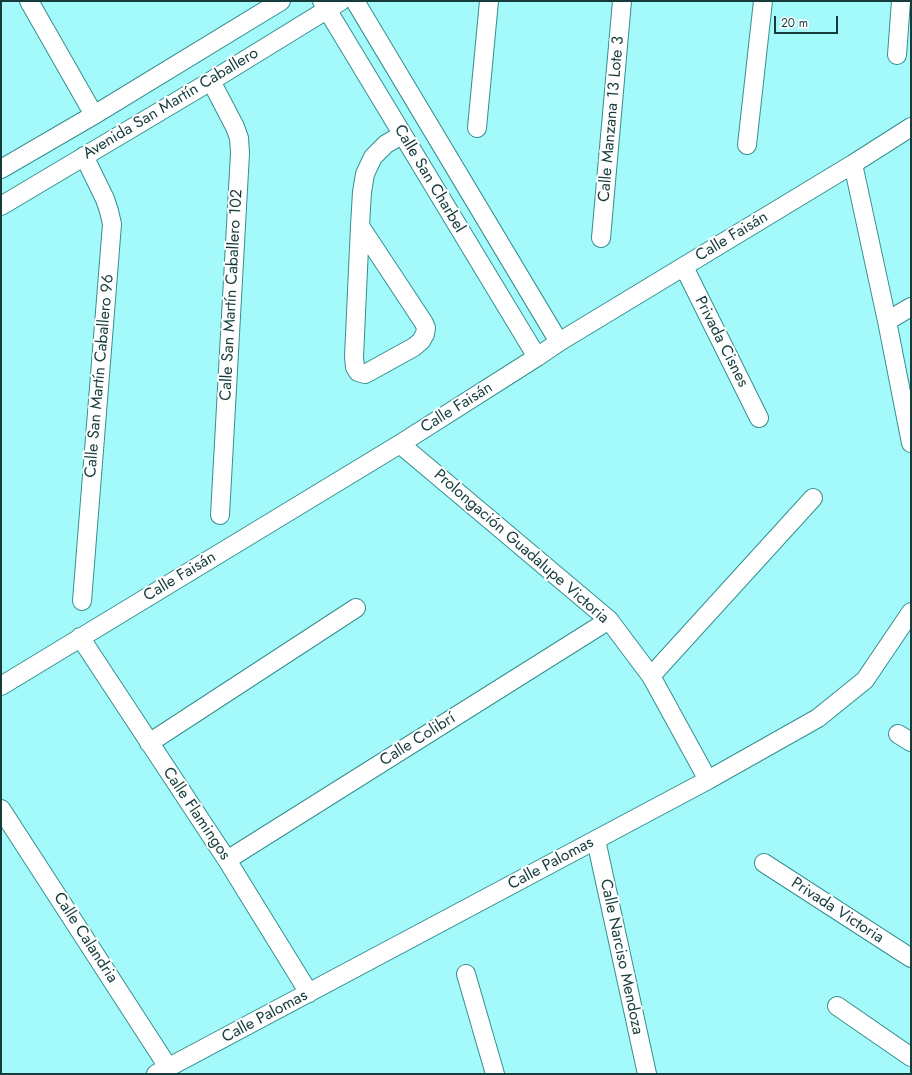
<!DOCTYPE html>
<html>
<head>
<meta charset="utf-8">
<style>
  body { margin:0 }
  #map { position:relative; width:912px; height:1075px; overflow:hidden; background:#a4fafb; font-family:Jost,sans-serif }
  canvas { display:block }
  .frame { position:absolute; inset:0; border:2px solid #163b3b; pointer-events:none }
  .scale { position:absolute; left:774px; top:16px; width:64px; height:18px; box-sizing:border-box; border:2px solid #163b3b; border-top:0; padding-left:5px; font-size:12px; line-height:14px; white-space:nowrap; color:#163b3b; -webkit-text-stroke:3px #fff; paint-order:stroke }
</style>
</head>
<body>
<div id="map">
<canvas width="912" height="1075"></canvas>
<div class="frame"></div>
<div class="scale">20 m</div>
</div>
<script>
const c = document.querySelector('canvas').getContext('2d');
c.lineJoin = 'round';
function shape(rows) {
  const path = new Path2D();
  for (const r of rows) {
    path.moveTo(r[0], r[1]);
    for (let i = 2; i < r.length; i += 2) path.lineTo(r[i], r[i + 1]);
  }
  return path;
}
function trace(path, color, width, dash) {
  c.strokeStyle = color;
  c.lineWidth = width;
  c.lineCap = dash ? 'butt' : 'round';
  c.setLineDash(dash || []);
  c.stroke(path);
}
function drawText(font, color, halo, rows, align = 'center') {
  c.font = font + ' Jost,sans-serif';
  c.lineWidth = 4;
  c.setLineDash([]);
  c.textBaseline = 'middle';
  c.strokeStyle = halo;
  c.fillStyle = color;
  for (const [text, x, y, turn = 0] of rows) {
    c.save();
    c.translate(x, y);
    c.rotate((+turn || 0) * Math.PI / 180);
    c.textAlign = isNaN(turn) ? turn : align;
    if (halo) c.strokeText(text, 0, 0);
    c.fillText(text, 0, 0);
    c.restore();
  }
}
const minor = shape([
  [29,1,94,115],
  [322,1,537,357],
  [355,1,559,342],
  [897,55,901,1],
  [211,81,235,127,239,138,240,153,220,515],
  [477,128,489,1],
  [747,145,763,1],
  [853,164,887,321,911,443],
  [1,169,94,115,281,1],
  [1,206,211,81,341,1],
  [360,226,424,323,426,328,425,334,421,341,414,347,365,374,358,372,355,367,354,357,360,226,362,192,365,174,373,157,386,144,402,135],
  [601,238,622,1],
  [684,267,759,418],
  [887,321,911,307],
  [400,444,609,620,651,676,708,780],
  [82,601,112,224,109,211,105,199,84,156],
  [80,637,227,860,309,993],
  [651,676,813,498],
  [1,686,400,444,537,357,559,342,853,164,911,127],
  [898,734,911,742],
  [149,743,356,608],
  [1,809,168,1067],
  [596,840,647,1074],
  [227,860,609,620],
  [764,863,911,958],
  [466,974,495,1074],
  [837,1006,911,1057],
  [156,1074,708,780,818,718,865,680,911,612]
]);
trace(minor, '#368e90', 20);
trace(minor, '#fff', 18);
drawText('16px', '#163b3b', '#fff', [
  ["Avenida San Martín Caballero",171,104,-31],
  ["Calle Manzana 13 Lote 3",612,119,-85],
  ["Calle San Charbel",429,179,59],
  ["Calle Faisán",732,237,-31],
  ["Calle San Martín Caballero 102",232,295,-87],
  ["Privada Cisnes",721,342,63],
  ["Calle San Martín Caballero 96",100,376,-85],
  ["Calle Faisán",457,408,-32],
  ["Prolongación Guadalupe Victoria",521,547,41],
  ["Calle Faisán",180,577,-31],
  ["Calle Colibrí",418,740,-32],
  ["Calle Flamingos",196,814,56],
  ["Calle Palomas",551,864,-28],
  ["Privada Victoria",837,911,33],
  ["Calle Calandria",85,938,57],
  ["Calle Narciso Mendoza",621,957,78],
  ["Calle Palomas",265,1017,-28]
]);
</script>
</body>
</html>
